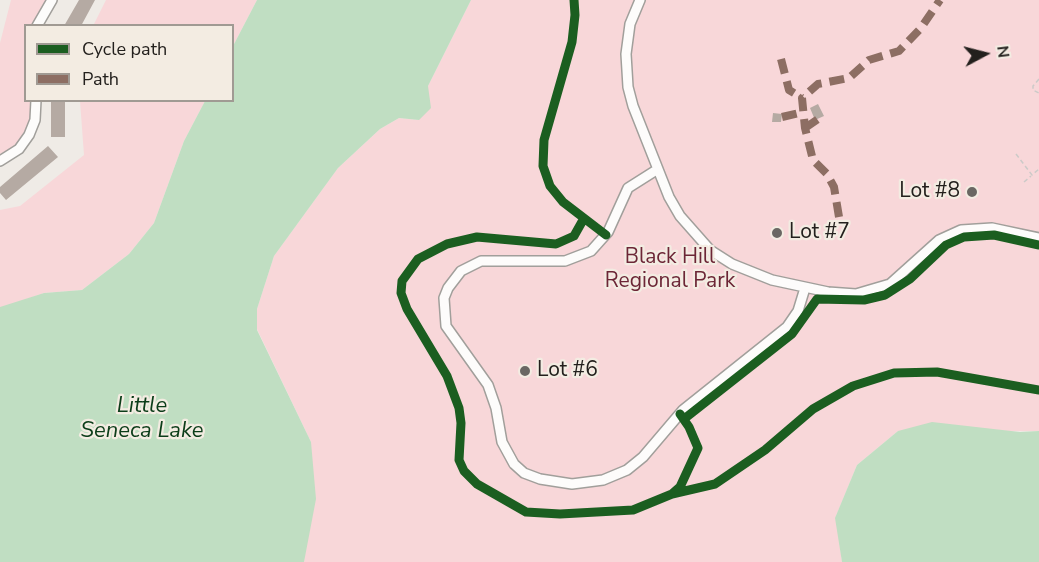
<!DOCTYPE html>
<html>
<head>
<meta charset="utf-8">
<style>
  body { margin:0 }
  #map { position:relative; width:1039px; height:562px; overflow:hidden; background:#efebe6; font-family:"Nunito Sans",sans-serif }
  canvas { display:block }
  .legend { position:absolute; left:24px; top:24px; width:210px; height:78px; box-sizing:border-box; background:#f3ece2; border:2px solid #a09a93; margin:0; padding:8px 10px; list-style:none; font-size:18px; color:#23201d }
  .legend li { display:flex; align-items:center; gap:12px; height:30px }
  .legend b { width:30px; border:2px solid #a09a93 }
  .north { position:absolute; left:955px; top:24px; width:60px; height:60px; -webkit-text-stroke:4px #f3ece2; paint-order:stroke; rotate:83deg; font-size:16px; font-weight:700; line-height:24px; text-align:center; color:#23201d }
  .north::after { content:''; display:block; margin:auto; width:21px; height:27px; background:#23201d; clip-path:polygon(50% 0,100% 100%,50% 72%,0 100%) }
</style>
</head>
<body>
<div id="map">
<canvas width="1039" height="562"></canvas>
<ul class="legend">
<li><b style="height:8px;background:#1b5e20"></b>Cycle path</li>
<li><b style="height:8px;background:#8d6e63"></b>Path</li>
</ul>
<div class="north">N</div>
</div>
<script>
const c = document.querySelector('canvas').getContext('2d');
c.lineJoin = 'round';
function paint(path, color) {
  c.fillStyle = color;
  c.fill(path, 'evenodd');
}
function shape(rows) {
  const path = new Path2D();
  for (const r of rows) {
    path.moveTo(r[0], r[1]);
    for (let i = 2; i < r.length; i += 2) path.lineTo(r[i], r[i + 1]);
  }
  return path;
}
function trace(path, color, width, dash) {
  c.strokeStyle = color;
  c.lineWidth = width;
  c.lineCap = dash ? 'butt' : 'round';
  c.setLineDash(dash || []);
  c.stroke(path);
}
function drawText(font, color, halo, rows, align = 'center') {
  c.font = font + ' "Nunito Sans",sans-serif';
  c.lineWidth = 4.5;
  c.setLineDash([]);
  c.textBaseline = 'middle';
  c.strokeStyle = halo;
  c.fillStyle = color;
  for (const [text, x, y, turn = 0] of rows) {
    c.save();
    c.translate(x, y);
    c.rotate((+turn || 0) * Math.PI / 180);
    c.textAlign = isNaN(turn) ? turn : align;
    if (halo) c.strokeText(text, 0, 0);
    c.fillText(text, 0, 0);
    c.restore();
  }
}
paint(shape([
  [11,0,47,0,32,25,26,26,26,100,32,101,30,118,24,135,12,148,0,154,0,43],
  [106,0,257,0,233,46,232,26,93,26],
  [471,0,1039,0,1039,431,898,431,857,465,836,516,842,562,304,562,311,442,257,329,257,309,274,256,338,168,380,129,399,118,419,120,428,86],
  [80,101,205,101,184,141,154,223,129,254,82,290,44,293,0,309,0,210,20,206,84,155]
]), '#f8d7d9');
paint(shape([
  [257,0,471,0,428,86,431,108,419,120,399,118,380,129,338,168,274,256,257,309,257,330,311,442,316,499,304,562,0,562,0,307,44,293,82,290,129,254,154,223,184,141,205,101,232,100,233,46],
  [932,422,1020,432,1039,431,1039,562,842,562,835,518,857,465,898,431]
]), '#c0dec2');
paint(shape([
  [79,0,95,0,81,26,64,26],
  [51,100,65,100,65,137,51,137],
  [818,104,824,116,815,120,810,108],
  [773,113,782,114,781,122,772,122],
  [48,146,58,157,6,200,0,193,0,187]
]), '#b5aaa3');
const minor = shape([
  [640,0,630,24,626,54,628,87,633,106,669,197,680,216,710,250,732,264,772,280,828,292,856,294,890,284,939,240,961,230,992,228,1039,238],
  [37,26,52,0],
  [0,161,19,149,29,135,35,120,36,100],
  [658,169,628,188,608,232,591,251,565,261,481,261,461,271,448,288,444,298,446,326,488,385,496,408,502,442,514,464,524,473,540,479,572,484,603,480,627,470,643,457,683,410,787,327,798,311,805,288]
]);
trace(minor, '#a19f9b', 12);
trace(shape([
  [1039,79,1033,86,1033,90,1039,93],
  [1016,154,1032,175,1039,169],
  [1024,182,1031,176]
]), '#cccac8', 1.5, [4.5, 3]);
trace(minor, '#fdfcfb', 9);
trace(shape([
  [781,59,789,90,802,98],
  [782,117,803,112],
  [805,128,821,117],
  [839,217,834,187,827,174,813,160,805,128,802,98,818,84,849,78,869,60,899,51,921,28,940,0]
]), '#8d6e63', 8, [15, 8]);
trace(shape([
  [574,0,575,15,572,42,544,140,543,166,550,186,563,202,606,235],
  [583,220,574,236,556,244,477,237,447,244,418,259,402,281,401,293,407,309,447,376,459,408,461,423,459,460,464,471,477,484,526,512,560,514,633,510,672,494,715,484,765,450,813,409,853,386,894,373,937,372,1039,390],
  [684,419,792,334,817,299,864,300,885,295,910,279,946,245,964,237,994,235,1039,245],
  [672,494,680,487,698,448,689,427,680,414]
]), '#1b5e20', 9);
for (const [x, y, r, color] of [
  [972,192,6,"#6a6763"],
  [777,233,6,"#6a6763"],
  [525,371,6,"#6a6763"]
]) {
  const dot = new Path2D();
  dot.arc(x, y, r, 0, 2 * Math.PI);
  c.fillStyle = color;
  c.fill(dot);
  trace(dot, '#f3ece2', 2);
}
drawText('21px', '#23201d', '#f3ece2', [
  ["Lot #8",960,192,"right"],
  ["Lot #7",789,233],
  ["Lot #6",537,371]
], 'left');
drawText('21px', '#6c2636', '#f3ece2', [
  ["Black Hill",670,258],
  ["Regional Park",670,282]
]);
drawText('italic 22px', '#0c3d19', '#f3ece2', [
  ["Little",142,407],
  ["Seneca Lake",142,432]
]);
</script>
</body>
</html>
